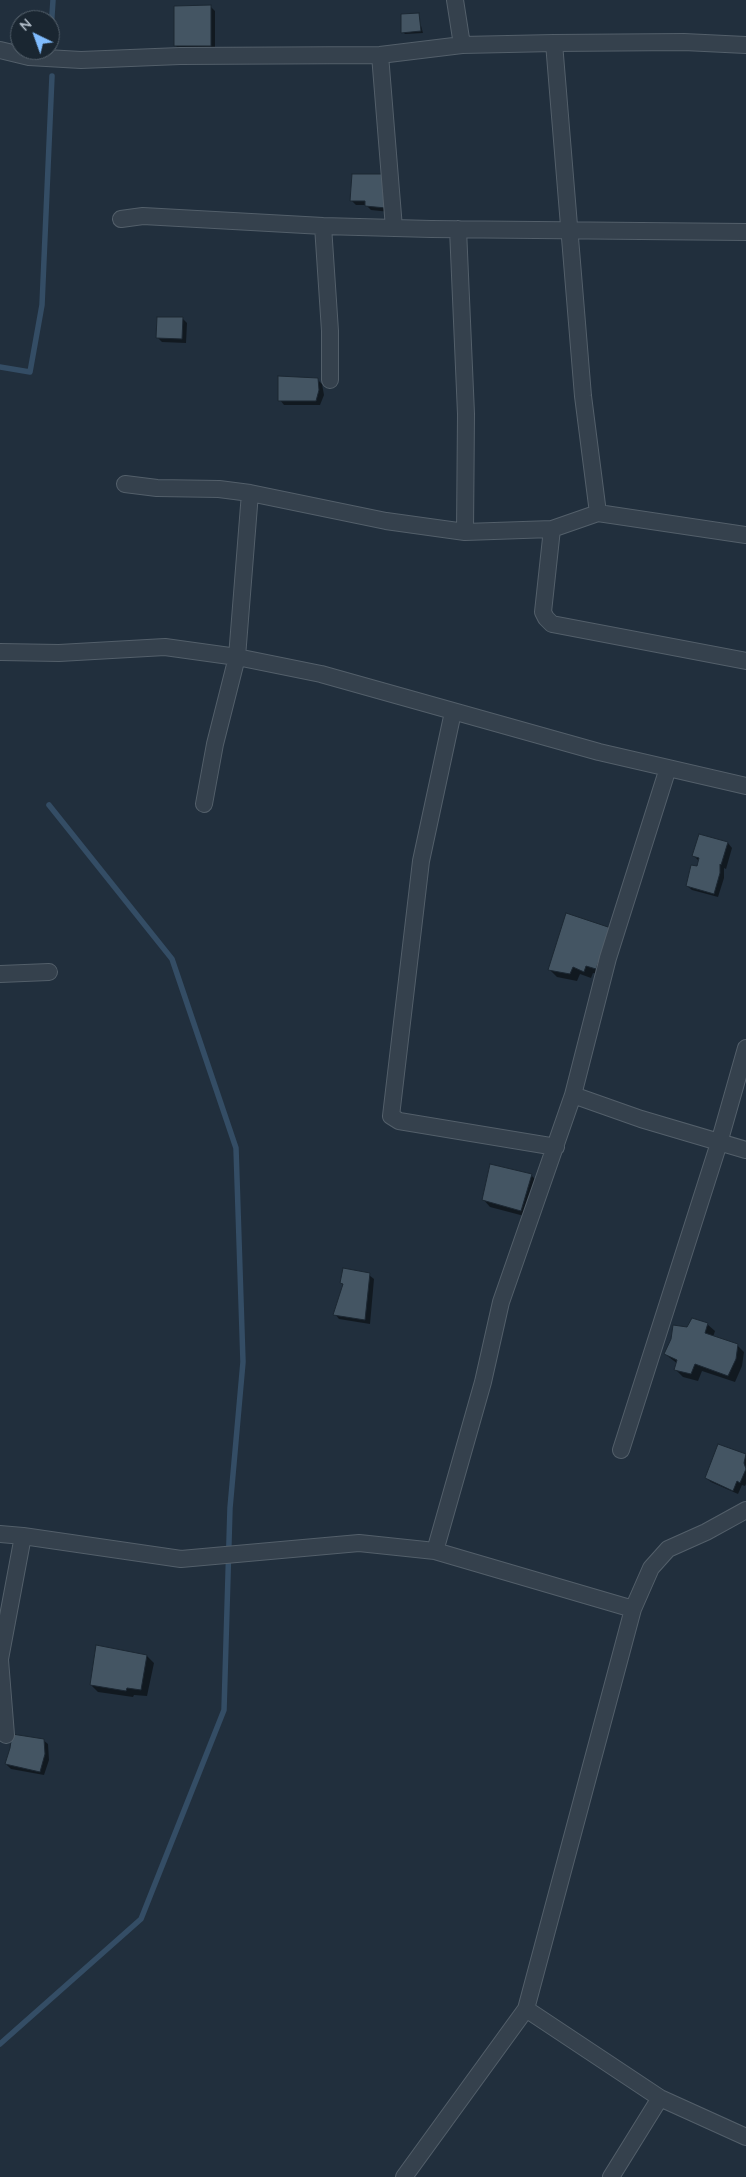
<!DOCTYPE html>
<html>
<head>
<meta charset="utf-8">
<style>
  body { margin:0 }
  #map { position:relative; width:746px; height:2177px; overflow:hidden; background:#212f3d; font-family:Quicksand,sans-serif }
  canvas { display:block }
  .north { position:absolute; left:10px; top:10px; width:50px; height:50px; box-sizing:border-box; background:#1a2631; border:1px solid #56626d; border-radius:50%; rotate:318deg; font-size:14px; font-weight:700; line-height:20px; text-align:center; color:#b0bcc8 }
  .north::after { content:''; display:block; margin:auto; width:18px; height:22px; background:#80bcfe; clip-path:polygon(50% 0,100% 100%,50% 72%,0 100%) }
</style>
</head>
<body>
<div id="map">
<canvas width="746" height="2177"></canvas>
<div class="north">N</div>
</div>
<script>
const c = document.querySelector('canvas').getContext('2d');
c.lineJoin = 'round';
function paint(path, color) {
  c.fillStyle = color;
  c.fill(path, 'evenodd');
}
function shape(rows) {
  const path = new Path2D();
  for (const r of rows) {
    path.moveTo(r[0], r[1]);
    for (let i = 2; i < r.length; i += 2) path.lineTo(r[i], r[i + 1]);
  }
  return path;
}
function trace(path, color, width, dash) {
  c.strokeStyle = color;
  c.lineWidth = width;
  c.lineCap = dash ? 'butt' : 'round';
  c.setLineDash(dash || []);
  c.stroke(path);
}
paint(shape([
  [210,6,215,11,215,50,180,50,176,46],
  [418,15,423,33,405,34,403,32],
  [353,176,390,212,371,210,366,205,356,205,351,200],
  [183,319,187,323,186,343,162,342,157,337],
  [317,379,322,384,324,395,320,405,284,405,280,400],
  [728,843,732,848,726,869,724,868,724,878,718,897,692,890,687,886,698,868,699,861,694,856],
  [567,914,608,963,603,975,593,973,591,978,580,974,577,981,557,977,550,970],
  [531,1175,538,1182,528,1217,490,1207,483,1199],
  [369,1275,374,1279,370,1324,339,1319,335,1314,344,1286,341,1283],
  [693,1319,707,1324,715,1331,713,1337,737,1345,744,1352,742,1366,735,1382,702,1371,698,1381,683,1377,676,1370,678,1364,665,1354,688,1329],
  [746,1456,746,1484,745,1486,742,1485,738,1494,711,1482,706,1478],
  [147,1656,154,1663,147,1696,134,1695,133,1697,98,1692,91,1685],
  [43,1740,48,1744,49,1760,44,1775,11,1769,6,1764]
]), '#0007');
trace(shape([
  [51,31,53,0],
  [0,367,30,372,42,305,52,76],
  [0,2044,141,1919,224,1710,230,1508,243,1362,236,1148,172,959,49,805]
]), '#344d65', 5.5);
const building = shape([
  [211,5,211,46,174,46,174,6,211,5],
  [419,13,421,31,401,33,401,14,419,13],
  [352,174,386,174,386,208,365,206,365,201,350,201,352,174],
  [157,317,183,317,182,339,156,338,157,317],
  [278,376,318,378,319,390,316,401,278,401,278,376],
  [699,834,728,842,721,865,720,864,720,873,714,894,686,886,691,865,697,866,699,858,692,856,699,834],
  [566,913,611,928,596,969,586,966,584,972,573,967,570,974,548,970,566,913],
  [490,1164,532,1174,521,1211,482,1200,490,1164],
  [343,1268,370,1273,365,1320,333,1315,343,1284,340,1283,343,1268],
  [692,1318,708,1323,705,1333,738,1344,736,1359,728,1376,695,1364,691,1374,674,1370,677,1360,664,1354,671,1339,673,1325,687,1327,692,1318],
  [718,1444,746,1454,744,1463,746,1469,740,1483,737,1481,733,1491,705,1478,718,1444],
  [96,1645,147,1655,141,1690,127,1688,126,1691,90,1685,96,1645],
  [12,1734,44,1739,45,1754,40,1772,5,1764,10,1748,12,1734]
]);
paint(building, '#445563');
trace(building, '#1c2833', 1);
const street = shape([
  [455,0,462,45,554,43,583,396,598,513],
  [554,43,684,42,746,45],
  [0,50,29,57,81,60,180,56,380,55,462,45],
  [380,55,394,228],
  [121,219,143,216,323,226,431,229,746,232],
  [323,226,330,331,330,380],
  [458,229,466,414,465,532],
  [125,484,157,488,219,489,250,493,386,521,465,532,552,529,598,513,746,535],
  [552,529,543,612,546,618,552,624,746,661],
  [0,652,59,653,165,647,237,657,321,674,599,752,746,786],
  [453,712,421,861,391,1116,399,1121,556,1147],
  [204,804,215,744,237,657,250,493],
  [0,974,49,972],
  [573,1095,641,1119,746,1150],
  [621,1450,719,1143,746,1048],
  [0,1534,23,1536,181,1559,359,1543,435,1551,633,1609],
  [435,1551,483,1382,501,1302,573,1095,608,958,668,768],
  [0,1659,23,1536],
  [0,1660,6,1735],
  [526,2009,660,2098,746,2137],
  [404,2177,526,2009,633,1609,651,1568,668,1549,706,1532,746,1510],
  [611,2177,660,2098]
]);
trace(street, '#535f6a', 18);
trace(street, '#35414d', 16);
</script>
</body>
</html>
